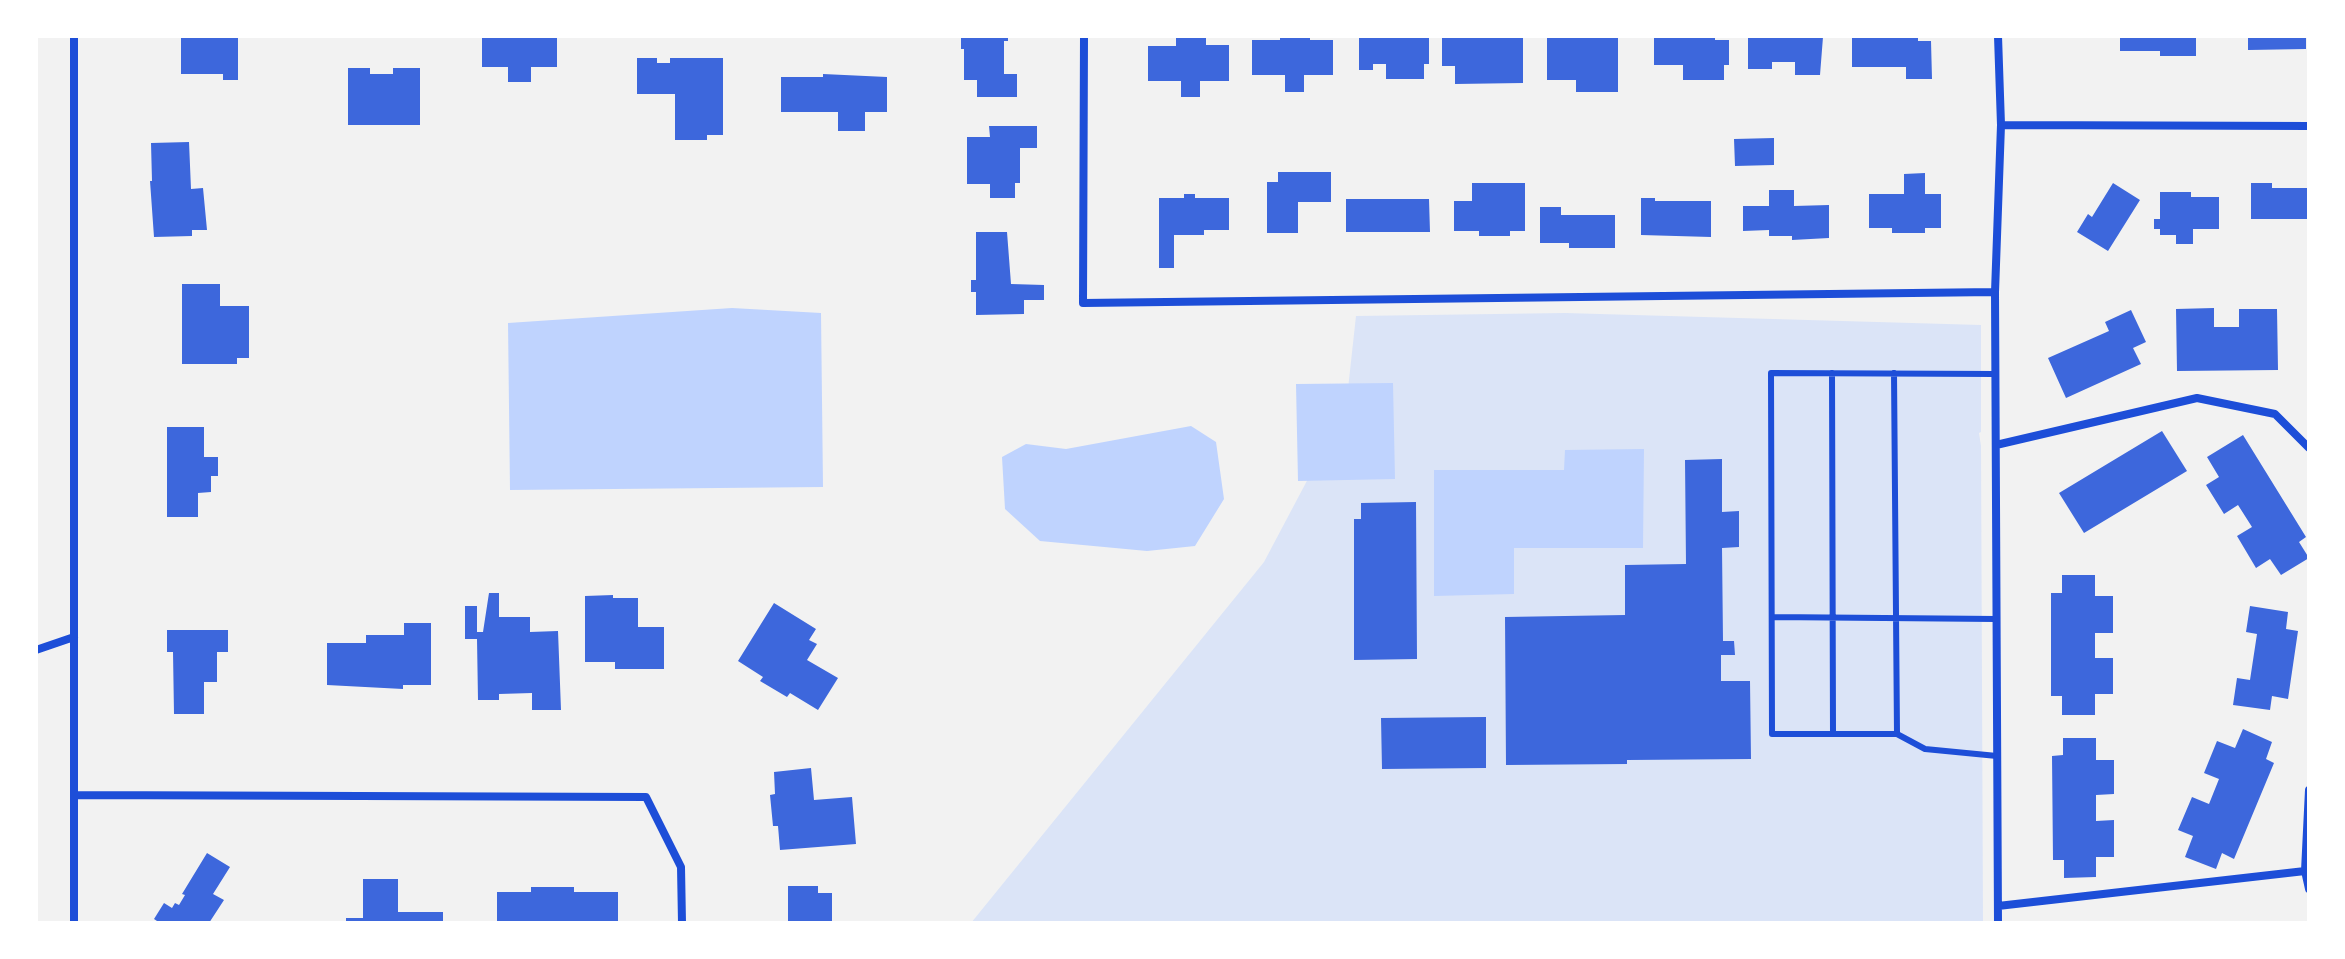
<!DOCTYPE html>
<html>
<head>
<meta charset="utf-8">
<style>
  body { margin:0 }
  #map { position:relative; width:2345px; height:959px; overflow:hidden; background:#f2f2f2; font-family:"Sofia Sans Condensed",sans-serif }
  canvas { display:block }
  .frame { position:absolute; inset:0; border:38px solid #fff; pointer-events:none }
</style>
</head>
<body>
<div id="map">
<canvas width="2345" height="959"></canvas>
<div class="frame"></div>
</div>
<script>
const c = document.querySelector('canvas').getContext('2d');
c.lineJoin = 'round';
function paint(path, color) {
  c.fillStyle = color;
  c.fill(path, 'evenodd');
}
function shape(rows) {
  const path = new Path2D();
  for (const r of rows) {
    path.moveTo(r[0], r[1]);
    for (let i = 2; i < r.length; i += 2) path.lineTo(r[i], r[i + 1]);
  }
  return path;
}
function trace(path, color, width, dash) {
  c.strokeStyle = color;
  c.lineWidth = width;
  c.lineCap = dash ? 'butt' : 'round';
  c.setLineDash(dash || []);
  c.stroke(path);
}
paint(shape([
  [1565,313,1981,325,1981,432,1979,433,1981,446,1983,923,971,923,1264,562,1346,407,1356,316]
]), '#dbe4f7');
paint(shape([
  [732,308,821,313,823,487,510,490,508,323],
  [1393,383,1395,479,1298,481,1296,384],
  [1191,426,1216,442,1224,499,1195,546,1147,551,1040,541,1005,509,1002,457,1026,444,1066,449],
  [1644,449,1643,548,1514,548,1514,594,1434,596,1434,470,1564,470,1565,450]
]), '#bfd3fe');
paint(shape([
  [181,36,238,37,238,80,223,80,223,74,181,74],
  [482,36,557,36,557,67,531,67,531,82,508,82,508,67,482,67],
  [961,36,1008,36,1008,41,1004,41,1004,74,1017,74,1017,97,977,97,977,80,964,80,964,49,961,49],
  [1280,36,1310,36,1310,40,1333,40,1333,75,1304,75,1304,92,1285,92,1285,75,1252,75,1252,40,1280,40],
  [1359,36,1429,36,1429,64,1424,64,1424,79,1386,79,1386,64,1373,64,1373,70,1359,70],
  [1442,36,1523,36,1523,83,1455,84,1455,66,1442,66],
  [1547,36,1618,36,1618,92,1576,92,1576,80,1547,80],
  [1654,36,1715,36,1715,40,1729,40,1729,65,1724,65,1724,80,1683,80,1683,65,1654,65],
  [1748,36,1823,37,1820,75,1795,75,1795,62,1772,62,1772,69,1748,69],
  [1852,36,1918,36,1918,41,1931,41,1932,79,1906,79,1906,67,1852,67],
  [2120,36,2196,36,2196,56,2160,56,2160,51,2120,51],
  [2248,36,2306,36,2306,49,2248,50],
  [1176,38,1206,38,1206,45,1229,45,1229,81,1200,81,1200,97,1181,97,1181,81,1148,81,1148,46,1176,46],
  [637,58,657,58,657,63,670,63,670,58,723,58,723,135,707,135,707,140,675,140,675,94,637,94],
  [348,68,370,68,370,74,393,74,393,68,420,68,420,125,348,125],
  [823,74,887,77,887,112,865,112,865,131,838,131,838,112,781,112,781,77,823,77],
  [989,126,1037,126,1037,148,1020,148,1020,183,1015,183,1015,198,990,198,990,184,967,184,967,137,990,137],
  [1774,138,1774,165,1735,166,1734,139],
  [189,142,191,189,203,188,207,230,192,230,192,236,154,237,150,181,152,181,151,143],
  [1278,172,1331,172,1331,202,1298,202,1298,233,1267,233,1267,182,1278,182],
  [1925,173,1925,194,1941,194,1941,228,1925,228,1925,233,1892,233,1892,228,1869,228,1869,194,1904,194,1904,174],
  [1472,183,1525,183,1525,231,1510,231,1510,236,1479,236,1479,231,1454,231,1454,201,1472,201],
  [2113,183,2140,200,2108,251,2077,232,2088,214,2092,217],
  [2251,183,2272,183,2272,188,2309,188,2309,219,2251,219],
  [1769,190,1794,190,1794,206,1829,205,1829,238,1792,240,1792,236,1769,236,1769,230,1743,231,1743,206,1769,206],
  [2160,192,2191,192,2191,197,2219,197,2219,229,2193,229,2193,244,2176,244,2176,235,2160,235,2160,229,2154,229,2154,219,2160,219],
  [1184,194,1195,194,1195,198,1229,198,1229,230,1204,230,1204,235,1174,235,1174,268,1159,268,1159,198,1184,198],
  [1641,198,1655,198,1655,201,1711,201,1711,237,1641,235],
  [1346,199,1429,199,1430,232,1346,232],
  [1540,207,1561,207,1561,215,1615,215,1615,248,1569,248,1569,243,1540,243],
  [976,232,1007,232,1011,284,1044,285,1044,300,1024,300,1024,314,976,315,976,292,971,292,971,280,976,280],
  [182,284,220,284,220,306,249,306,249,358,237,358,237,364,182,364],
  [2214,308,2214,327,2239,327,2239,309,2277,309,2278,370,2177,371,2176,309],
  [2131,310,2146,342,2133,348,2141,364,2066,398,2048,358,2109,331,2105,322],
  [167,427,204,427,204,457,218,457,218,476,211,476,211,492,198,493,198,517,167,517],
  [2162,431,2187,471,2084,533,2059,493],
  [2243,435,2306,537,2299,542,2309,558,2281,575,2270,559,2256,568,2237,536,2252,527,2238,505,2224,514,2206,485,2219,477,2207,457],
  [1722,459,1722,512,1739,511,1739,547,1722,548,1723,641,1734,641,1735,655,1721,655,1721,681,1750,681,1751,759,1627,760,1627,764,1506,765,1505,617,1625,615,1625,565,1686,564,1685,460],
  [1416,502,1417,659,1354,660,1354,519,1361,519,1361,503],
  [2062,575,2095,575,2095,596,2113,596,2113,633,2095,633,2095,658,2113,658,2113,694,2095,694,2095,715,2062,715,2062,696,2051,696,2051,593,2062,593],
  [489,593,499,593,499,617,530,617,530,632,558,631,561,710,532,710,532,693,499,694,499,700,478,700,477,639,465,639,465,606,477,606,477,632,483,632],
  [613,595,613,598,638,598,638,627,664,627,664,669,615,669,615,662,585,662,585,596],
  [774,603,816,629,809,640,817,644,807,660,838,678,818,710,790,693,787,697,760,681,763,677,738,661],
  [2250,606,2288,612,2286,629,2298,631,2288,699,2272,696,2270,710,2233,705,2237,678,2250,680,2257,634,2246,632],
  [404,623,431,623,431,685,403,685,403,689,327,685,327,643,366,643,366,635,404,635],
  [167,630,228,630,228,652,217,652,217,682,204,682,204,714,174,714,173,652,167,652],
  [1486,717,1486,768,1382,769,1381,718],
  [2243,729,2272,742,2266,759,2274,763,2234,859,2222,853,2216,869,2185,857,2193,836,2178,830,2192,797,2209,804,2219,779,2204,773,2217,741,2235,748],
  [2063,738,2096,738,2096,760,2114,760,2114,794,2096,795,2096,821,2114,820,2114,857,2096,857,2096,877,2064,878,2064,860,2053,860,2052,756,2063,755],
  [811,768,814,800,852,797,856,844,780,850,778,826,773,826,770,795,775,794,774,772],
  [207,853,230,867,213,894,224,900,209,923,160,923,154,919,164,903,172,908,175,903,179,905,185,895,182,894],
  [363,879,398,879,398,912,443,912,443,923,346,923,346,918,363,918],
  [788,886,818,886,818,893,832,893,832,923,788,923],
  [531,887,574,887,574,892,618,892,618,923,497,923,497,892,531,892]
]), '#3d67dc');
trace(shape([
  [1832,373,1833,734],
  [1894,373,1897,734],
  [1995,374,1771,373,1772,734,1897,734,1925,749,1997,756],
  [1772,617,1996,619]
]), '#1d4ed8', 6);
trace(shape([
  [74,36,74,923],
  [1084,36,1083,303,1995,292],
  [2001,125,2309,126],
  [1996,445,2197,398,2275,414,2309,448],
  [36,650,74,637],
  [2309,790,2305,871,2309,889],
  [74,795,646,797,681,867,682,923],
  [1998,906,2305,871],
  [1998,923,1995,292,2001,125,1998,36]
]), '#1d4ed8', 8);
</script>
</body>
</html>
